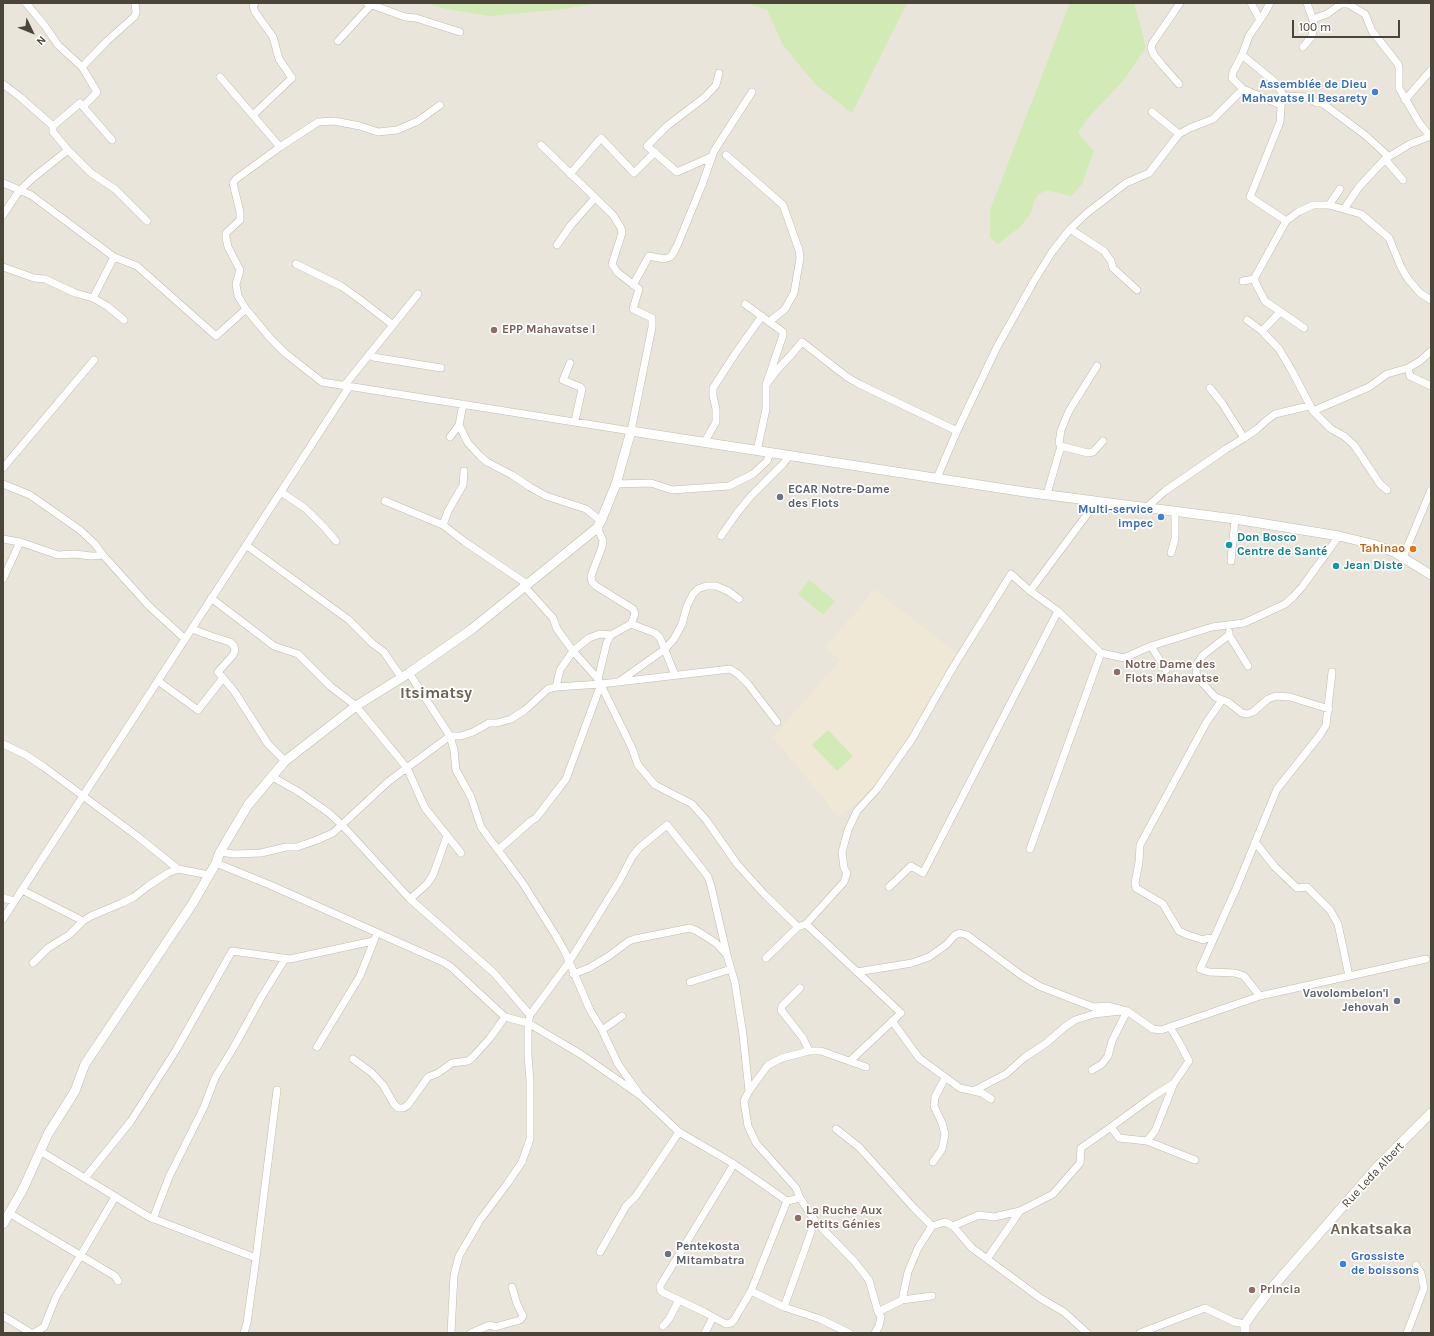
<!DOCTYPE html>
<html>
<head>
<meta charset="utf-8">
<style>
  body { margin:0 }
  #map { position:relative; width:1434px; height:1336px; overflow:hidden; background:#f6f3ec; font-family:Karla,sans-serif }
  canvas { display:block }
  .frame { position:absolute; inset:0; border:4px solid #4b4439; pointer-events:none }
  .north { position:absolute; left:12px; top:12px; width:40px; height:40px; -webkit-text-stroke:3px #fff; paint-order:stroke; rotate:133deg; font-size:11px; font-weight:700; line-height:16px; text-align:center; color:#4b4439 }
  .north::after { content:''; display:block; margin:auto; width:14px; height:18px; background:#4b4439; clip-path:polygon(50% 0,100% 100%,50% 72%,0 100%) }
  .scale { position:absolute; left:1292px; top:20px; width:108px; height:18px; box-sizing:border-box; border:2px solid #4b4439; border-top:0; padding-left:5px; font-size:12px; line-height:14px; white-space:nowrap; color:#4b4439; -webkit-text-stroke:3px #fff; paint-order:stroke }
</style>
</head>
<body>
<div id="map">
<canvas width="1434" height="1336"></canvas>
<div class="frame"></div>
<div class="north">N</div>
<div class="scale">100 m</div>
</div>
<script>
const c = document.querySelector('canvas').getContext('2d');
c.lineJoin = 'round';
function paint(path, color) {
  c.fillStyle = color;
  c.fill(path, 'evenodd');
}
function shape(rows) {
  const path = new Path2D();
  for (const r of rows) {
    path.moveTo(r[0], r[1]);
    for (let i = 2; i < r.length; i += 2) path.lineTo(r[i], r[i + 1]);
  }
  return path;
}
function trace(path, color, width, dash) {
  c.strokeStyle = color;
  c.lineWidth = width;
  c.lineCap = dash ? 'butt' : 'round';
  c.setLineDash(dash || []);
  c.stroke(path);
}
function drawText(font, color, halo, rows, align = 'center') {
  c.font = font + ' Karla,sans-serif';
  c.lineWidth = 3.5;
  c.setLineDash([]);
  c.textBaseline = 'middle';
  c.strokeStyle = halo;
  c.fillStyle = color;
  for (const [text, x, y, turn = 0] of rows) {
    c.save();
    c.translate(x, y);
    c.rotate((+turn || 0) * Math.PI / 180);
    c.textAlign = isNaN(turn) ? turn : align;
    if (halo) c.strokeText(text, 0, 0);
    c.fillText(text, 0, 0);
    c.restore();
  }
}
paint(shape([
  [3,3,1431,3,1431,1333,3,1333]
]), '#eae5da');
paint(shape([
  [874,589,957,653,915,726,885,772,863,798,838,817,773,737,840,660,824,647,830,639,832,640,851,616,852,617]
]), '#efe8d6');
paint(shape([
  [426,3,597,3,565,9,489,16,441,8],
  [746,3,907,3,852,113,816,85,783,45,767,10],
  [1070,3,1134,3,1146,47,1123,81,1086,120,1078,133,1094,151,1082,184,1071,196,1047,190,1037,195,1030,214,1021,226,998,244,990,237,990,210],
  [809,580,835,601,823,615,798,594],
  [828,730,853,756,837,771,812,745]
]), '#d2eab5');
const minor = shape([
  [26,3,45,26,58,45,82,67,97,92,83,107],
  [367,3,405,17,416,18,460,32],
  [1251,3,1260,20],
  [1270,3,1264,14,1249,36,1242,55,1233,72,1232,78,1243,89,1281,105],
  [1313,19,1327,14,1341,4,1348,4,1365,14,1372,31,1398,64,1399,68,1399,88,1420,124,1430,136],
  [338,41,371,5],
  [1303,47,1312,36,1314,23,1307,3],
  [1242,55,1275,82,1282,93,1280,122,1250,197,1286,221],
  [82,67,107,41,135,16,136,12,135,3],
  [220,77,280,147],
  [3,84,20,97,53,126,80,103,112,140],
  [1179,84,1163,66,1154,55,1151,48,1152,44,1180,3],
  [1282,96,1307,97,1317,103,1322,103,1365,135,1388,156],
  [1405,100,1431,70],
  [440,105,418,121,397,130,378,132,360,126,334,121,318,122,280,147,236,179,233,183,240,212,240,220,226,233,226,238,228,247,240,270,236,284,238,296,246,309,270,338,285,353,322,382,631,431,652,327,652,318,633,309,639,289,617,272,612,264,622,233,621,228,613,215,541,145],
  [1152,112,1179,134],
  [253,115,292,78,279,59,273,37,255,12,253,6,255,3],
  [53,126,53,132,68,150,91,173,115,189,147,221],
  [726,155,783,205,799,250,800,258,794,293,785,309,769,322],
  [711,157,677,172,647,146,667,126,705,97,716,85,719,73],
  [1385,159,1403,180],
  [570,174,601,138,634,173,655,152],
  [3,183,31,195,114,257,137,266,216,336,246,309],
  [1329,205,1340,189],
  [1344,209,1359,187,1385,159,1410,144,1431,136],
  [3,215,19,191,34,177,68,150],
  [1070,229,1104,251,1111,261,1113,268,1137,290],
  [557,245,571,225,595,198],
  [296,264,341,286,358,298,393,325],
  [3,267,34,278,45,279,75,293,93,298,107,306,124,320],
  [1254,279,1286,221,1298,212,1313,205,1329,205,1361,214,1389,238,1401,267,1408,279,1420,293,1431,300],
  [1243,281,1254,279,1257,286,1265,301,1304,328],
  [633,285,649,256,664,259,670,257,672,255,677,246,702,185,714,151,752,92],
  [93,298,114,257],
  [745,304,783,332,783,335,766,385,766,409,757,451],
  [1247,320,1262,331,1279,349,1292,371,1313,411,1331,429,1344,436,1354,445,1380,484,1387,490],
  [1262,331,1280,312],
  [369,354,373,357,441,368],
  [570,363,563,380,580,387,582,389,575,421],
  [1408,368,1410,376,1431,386],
  [766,385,777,370,791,355,802,342,847,377,859,384,957,431],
  [344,386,418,294],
  [1210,388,1222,403,1244,438],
  [1313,411,1369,387,1387,374,1408,368,1420,361,1431,351],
  [459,425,468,443,480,456,487,462,512,475,530,487,546,496,586,509,601,521],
  [450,437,459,425,463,404],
  [704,443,716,422,716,409,713,396,713,388,735,354,762,316],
  [1061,446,1088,453,1093,452,1103,441],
  [3,468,94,360],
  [937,478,957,431,997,347,1034,281,1052,252,1070,229,1087,213,1126,183,1149,173,1179,134,1190,128,1213,119,1243,89],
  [3,484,30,495,80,530,95,544,103,555],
  [616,484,651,483,672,490,729,486,753,474,767,461,770,453],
  [281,492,305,508,325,528,336,541],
  [1047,494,1061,446,1059,443,1061,430,1069,411,1097,366],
  [385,501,443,525,465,542,527,584],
  [1147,507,1165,491,1226,449,1244,438,1257,429,1267,420,1275,414,1309,406],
  [443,525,448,511,463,485,464,471],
  [597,528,603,540,602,547,591,576,592,582,596,586,633,609,635,614,631,624,611,635,607,642,598,679,632,748,638,765,655,785,692,804,707,821,737,864,765,895,798,927],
  [721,536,737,513,751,496,783,464,789,456],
  [3,539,20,542,58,555,75,554,91,556,103,555,149,606,185,639],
  [246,545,349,620,373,644,384,652,401,677],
  [1171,553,1175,539,1175,512],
  [1403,557,1431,490],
  [1231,561,1235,519],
  [3,579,20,542],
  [524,586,553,618,557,629,573,651,598,679],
  [1030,591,1097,501],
  [211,598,274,646,298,654,330,686,356,706,407,768,425,808,461,853],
  [631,624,655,633,660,638,675,675],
  [192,629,211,636,230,642,234,646,235,650,233,655,218,672,234,691,268,744,285,761],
  [1229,632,1229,635,1248,666],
  [1229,635,1203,655,1197,664,1196,673,1198,678,1215,697,1228,702,1242,713,1247,714,1253,712,1268,699,1276,696,1290,697,1329,709],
  [1151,646,1166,670],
  [409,673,450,736,454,750,456,770,471,797,481,827,489,838,522,882,556,936,565,952,590,1010,602,1030,618,1064,638,1092],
  [158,681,198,710,223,678],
  [620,681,665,649,674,639,682,624,687,606,693,594,698,589,706,586,716,586,728,591,739,599],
  [556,687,560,670,573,651,589,638,600,634,611,635],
  [3,744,26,755,44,767,137,836,178,869],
  [271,776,299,792,329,813,342,825,410,899,494,973,530,1015],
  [1255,842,1275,867,1297,888,1307,887,1330,910,1338,924,1349,976],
  [1030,849,1101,653],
  [498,850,531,821,536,818,566,779,601,684],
  [220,852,234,854,261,853,286,847,297,847,317,840,333,833,389,781,450,736,461,736,473,732,489,723,497,723,511,719,525,710,548,689,556,687,601,684,730,669,738,674,748,684,777,722],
  [216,863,270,885,443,962,451,967,505,1017,528,1023,582,1055,641,1096,679,1132,734,1164,787,1201,800,1198],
  [889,887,911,866,923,873,1058,611],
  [22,890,83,921],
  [3,898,14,901],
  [410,899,427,884,433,875,447,836],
  [3,919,349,387],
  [806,924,901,1013,850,1061],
  [1213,940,1208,938,1203,940,1188,935,1179,931,1163,904,1136,888,1135,883,1139,862,1140,845,1206,723,1222,700],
  [766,958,798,927,806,924,844,882,847,873,844,868,842,852,848,830,857,811,877,789,912,739,952,669,1011,574,1030,591,1058,611,1101,653,1124,658,1151,646,1212,627,1244,623,1285,604,1293,597,1302,587,1339,536],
  [33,963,48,948,69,935,83,921,91,916,122,903,134,897,148,886,168,873,178,869,209,875],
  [857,972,912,963,929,957,946,945,955,935,960,933,967,935,1021,975,1039,986,1093,1007,1109,1006,1127,1011,1153,1029,1161,1030,1260,996,1426,959],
  [573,974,589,968,609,956,629,941,635,939,690,928,697,931,716,943,727,955],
  [690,982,731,969],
  [800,988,782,1006,781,1010,803,1038,809,1051],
  [1260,996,1244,976,1235,973,1209,972,1200,969,1236,889,1277,789,1320,735,1326,725,1332,672],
  [892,1021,919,1058,960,1088,982,1093,991,1099],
  [602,1030,622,1016],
  [317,1047,360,976,375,938],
  [353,1059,372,1073,383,1085,394,1104,398,1108,403,1108,408,1105,428,1077,438,1073,452,1063,468,1061,473,1057,490,1038,505,1017],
  [1092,1070,1102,1064,1108,1056,1112,1041,1127,1011],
  [975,1090,1006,1074,1025,1057,1045,1044,1066,1026,1075,1020,1094,1014,1121,1011],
  [749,1091,768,1065,782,1058,809,1051,821,1051,866,1067],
  [1111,1127,1119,1138,1147,1141,1195,1160],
  [836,1129,859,1147,914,1208,932,1226],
  [1147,1141,1155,1131,1174,1083,1189,1061,1179,1042,1170,1027],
  [40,1151,149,1217,256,1258],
  [933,1162,942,1149,945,1134,942,1123,934,1106,935,1097,945,1078],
  [85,1178,131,1121,176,1050,232,951,290,959,373,941],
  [9,1213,115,1276,118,1281],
  [153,1219,169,1177,204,1107,215,1078,235,1045,262,996,285,959],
  [953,1226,979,1215,994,1217,1020,1211,1053,1194,1080,1163,1081,1148,1111,1127,1152,1097,1174,1083],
  [600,1252,626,1206,636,1196,679,1132],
  [987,1259,1020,1211],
  [751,1291,784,1307,820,1319,849,1333],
  [902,1300,908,1272,918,1248,932,1226,945,1222,953,1226,972,1248,1040,1298,1064,1312,1087,1333],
  [784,1307,815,1221],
  [878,1312,902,1300,932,1296],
  [3,1316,31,1333],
  [713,1317,704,1312,662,1292,660,1289,660,1286,734,1164],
  [663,1326,669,1319,679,1300],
  [34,1333,44,1327,56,1297,115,1197],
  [244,1333,247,1323,256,1258,277,1090],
  [451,1333,454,1275,459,1256,480,1220,507,1184,522,1162,530,1139,530,1081,528,1055,528,1023,530,1015,569,962,620,880,632,857,639,848,667,825,703,870,708,877,711,886,727,955,735,983,743,1035,749,1091,744,1101,748,1126,756,1143,796,1188,800,1198,815,1221,854,1261,869,1280,878,1312,881,1317,879,1326,875,1333],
  [471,1333,490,1325,495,1327,520,1320,523,1316,517,1304,512,1287],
  [705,1333,713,1317,726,1324,731,1323,734,1320,751,1291,787,1201],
  [1140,1333,1205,1308,1234,1322,1245,1324],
  [1407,1333,1424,1288,1421,1273,1416,1265]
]);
const tertiary = shape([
  [3,1224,23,1189,48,1134,75,1091,85,1064,193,903,216,863,220,852,248,805,285,761,356,706,409,673,472,629,597,528,601,521,616,484,631,431,1025,492,1235,519,1339,536,1372,544,1394,552,1431,575],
  [1245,1333,1245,1324,1254,1311,1270,1290,1377,1167,1431,1113]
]);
trace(minor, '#c2bbae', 8);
trace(tertiary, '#c2bbae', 10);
trace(minor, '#fff', 7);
trace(tertiary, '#fff', 9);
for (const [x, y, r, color] of [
  [1375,92,4,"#3f7fe0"],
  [494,330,4,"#8d6e63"],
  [780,497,4,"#6b7280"],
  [1161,517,4,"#3f7fe0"],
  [1229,545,4,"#0f9aa8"],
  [1413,549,4,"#e8710a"],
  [1336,566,4,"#0f9aa8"],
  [1117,672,4,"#8d6e63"],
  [1397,1001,4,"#6b7280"],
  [798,1218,4,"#8d6e63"],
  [668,1254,4,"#6b7280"],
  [1343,1264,4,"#3f7fe0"],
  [1252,1290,4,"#8d6e63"]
]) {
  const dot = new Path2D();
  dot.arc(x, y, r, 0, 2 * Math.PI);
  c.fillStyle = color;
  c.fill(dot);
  trace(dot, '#fff', 1.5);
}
drawText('bold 12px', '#366cbe', '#fff', [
  ["Assemblée de Dieu",1367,85],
  ["Mahavatse II Besarety",1367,99],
  ["Multi-service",1153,510],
  ["impec",1153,524],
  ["Grossiste",1351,1257,"left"],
  ["de boissons",1351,1271,"left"]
], 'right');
drawText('bold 12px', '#785e54', '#fff', [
  ["EPP Mahavatse I",502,330],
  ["Notre Dame des",1125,665],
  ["Flots Mahavatse",1125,679],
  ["La Ruche Aux",806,1211],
  ["Petits Génies",806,1225],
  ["Princia",1260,1290]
], 'left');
drawText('bold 12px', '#5b616d', '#fff', [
  ["ECAR Notre-Dame",788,490],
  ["des Flots",788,504],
  ["Vavolombelon'i",1389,994,"right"],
  ["Jehovah",1389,1008,"right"],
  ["Pentekosta",676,1247],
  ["Mitambatra",676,1261]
], 'left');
drawText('bold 12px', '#0d838f', '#fff', [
  ["Don Bosco",1237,538],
  ["Centre de Santé",1237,552],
  ["Jean Diste",1344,566]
], 'left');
drawText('bold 12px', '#c56008', '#fff', [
  ["Tahinao",1405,549]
], 'right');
drawText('12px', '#4b4439', '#fff', [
  ["Rue Leda Albert",1373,1175,-47]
]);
drawText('bold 16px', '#6e6250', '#fff', [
  ["Itsimatsy",436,693],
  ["Ankatsaka",1371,1229]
]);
</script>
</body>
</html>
